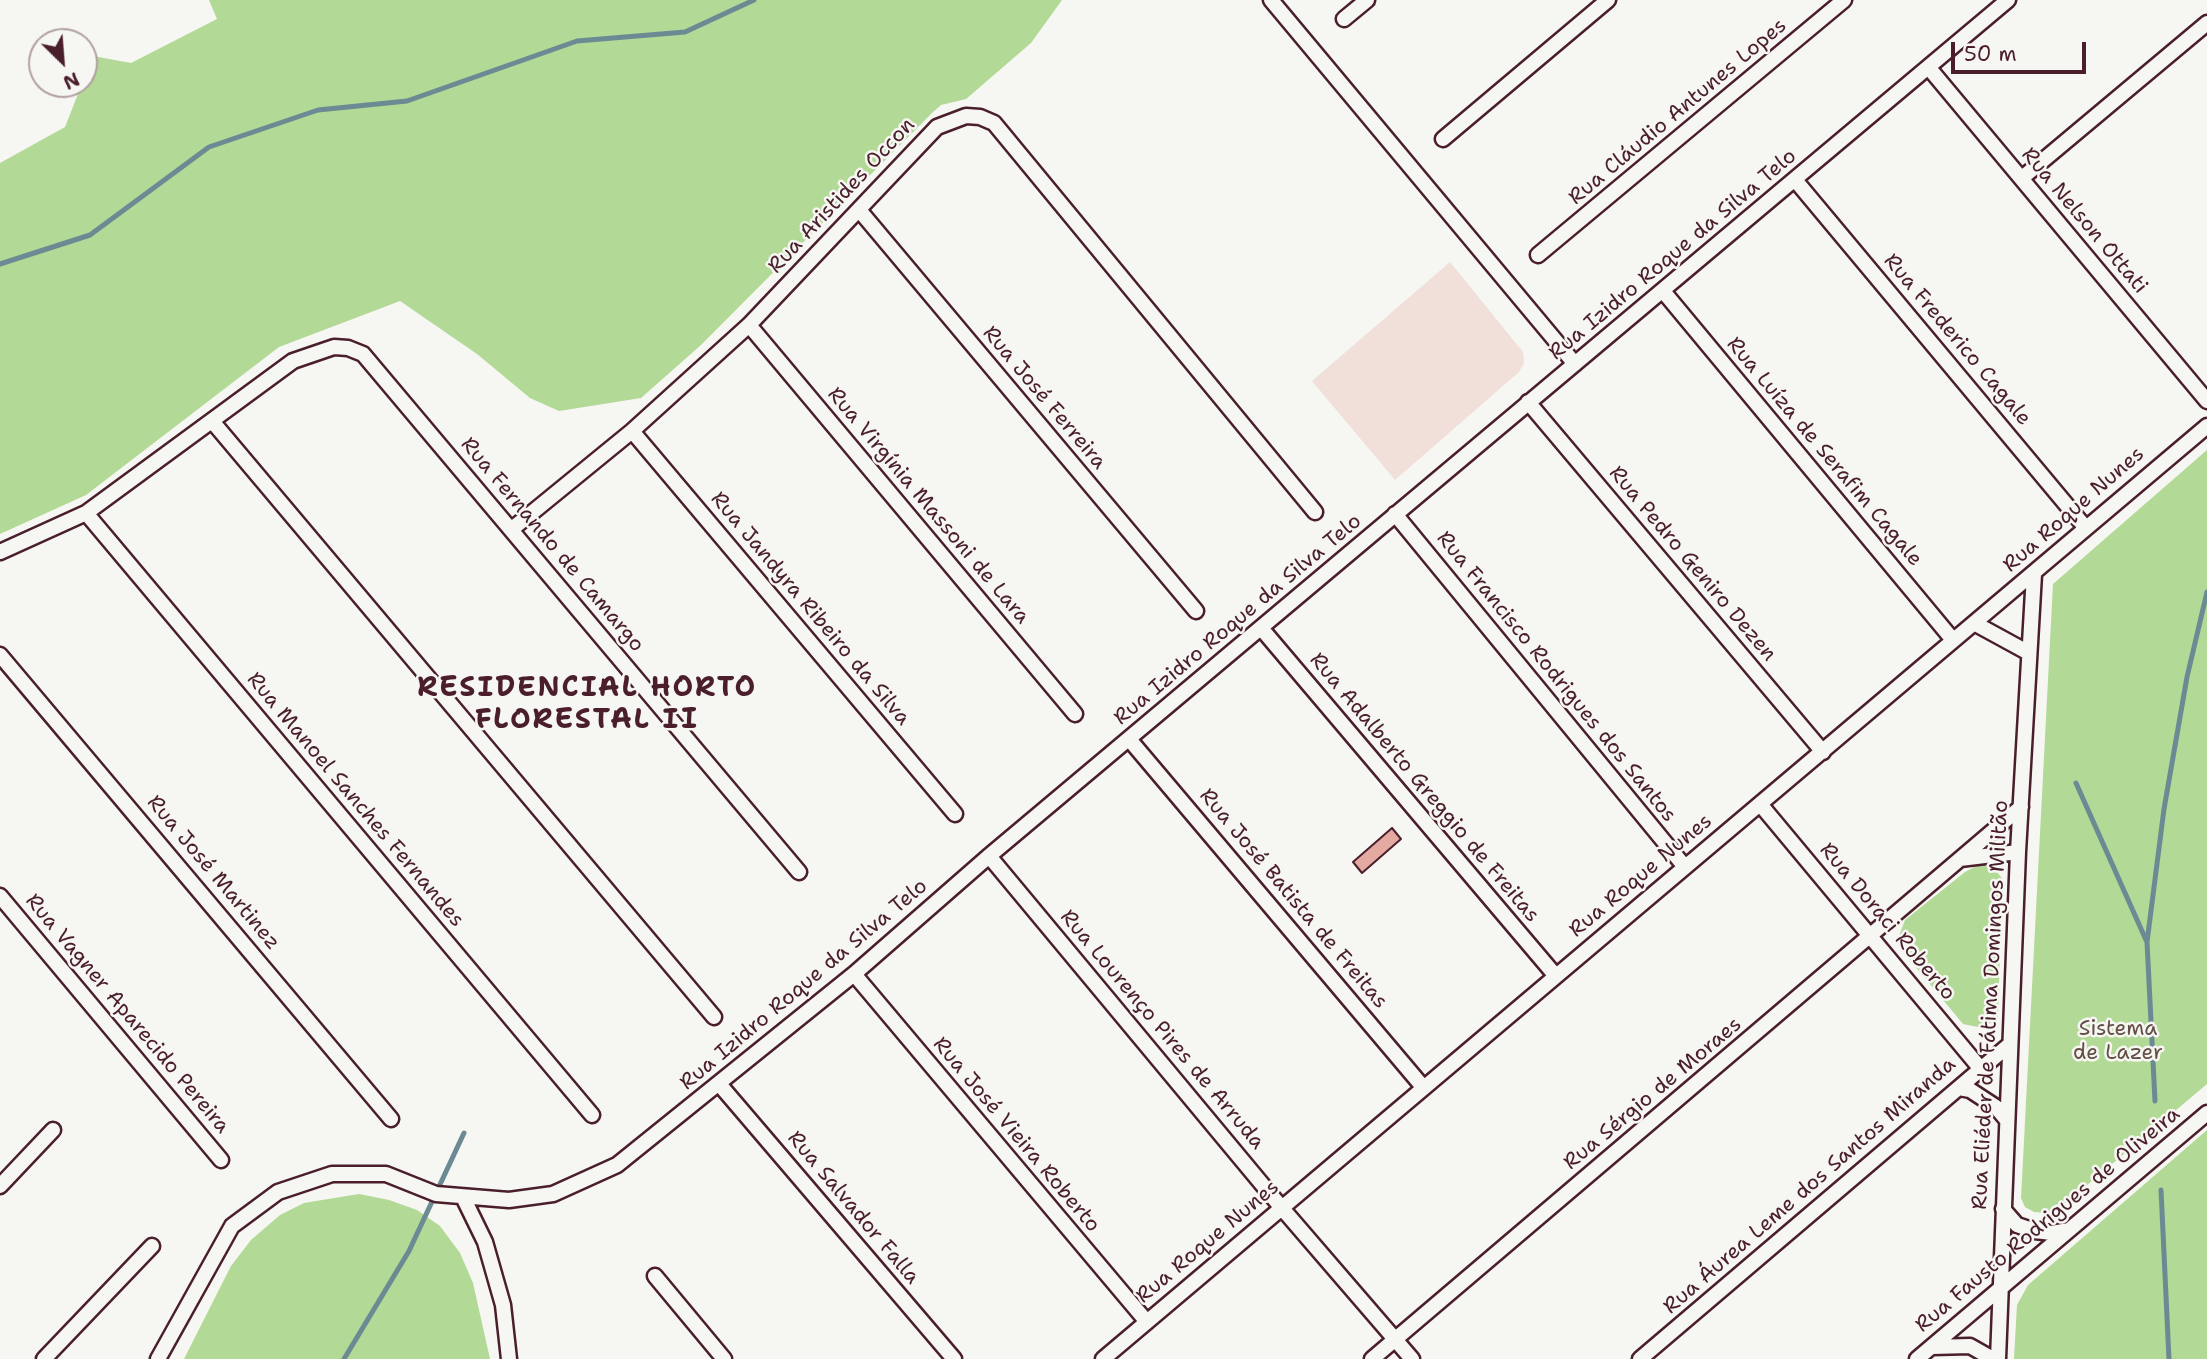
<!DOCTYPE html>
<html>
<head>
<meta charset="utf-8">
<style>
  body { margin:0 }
  #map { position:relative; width:2207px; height:1359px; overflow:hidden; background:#f6f6f2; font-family:"Shantell Sans",sans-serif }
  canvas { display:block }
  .north { position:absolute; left:28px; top:28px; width:70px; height:70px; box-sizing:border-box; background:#f6f6f2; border:2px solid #b1a0a2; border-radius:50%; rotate:155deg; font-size:19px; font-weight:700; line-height:28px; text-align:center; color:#4a1f2b }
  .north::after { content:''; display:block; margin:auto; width:24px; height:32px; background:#4a1f2b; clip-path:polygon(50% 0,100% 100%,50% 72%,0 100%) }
  .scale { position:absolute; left:1951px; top:42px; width:135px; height:32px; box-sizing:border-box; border:4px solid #4a1f2b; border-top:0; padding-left:9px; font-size:21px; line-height:24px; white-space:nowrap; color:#4a1f2b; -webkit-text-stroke:5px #f6f6f2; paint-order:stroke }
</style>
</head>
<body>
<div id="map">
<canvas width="2207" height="1359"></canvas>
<div class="north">N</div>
<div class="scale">50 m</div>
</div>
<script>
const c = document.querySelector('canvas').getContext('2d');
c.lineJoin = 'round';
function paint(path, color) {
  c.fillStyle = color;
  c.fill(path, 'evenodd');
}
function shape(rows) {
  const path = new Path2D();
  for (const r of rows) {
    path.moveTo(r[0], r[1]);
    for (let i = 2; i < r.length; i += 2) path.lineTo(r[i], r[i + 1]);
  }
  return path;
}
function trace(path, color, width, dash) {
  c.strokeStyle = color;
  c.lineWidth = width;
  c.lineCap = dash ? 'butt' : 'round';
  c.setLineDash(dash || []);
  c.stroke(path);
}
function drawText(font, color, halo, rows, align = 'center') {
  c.font = font + ' "Shantell Sans",sans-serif';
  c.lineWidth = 5;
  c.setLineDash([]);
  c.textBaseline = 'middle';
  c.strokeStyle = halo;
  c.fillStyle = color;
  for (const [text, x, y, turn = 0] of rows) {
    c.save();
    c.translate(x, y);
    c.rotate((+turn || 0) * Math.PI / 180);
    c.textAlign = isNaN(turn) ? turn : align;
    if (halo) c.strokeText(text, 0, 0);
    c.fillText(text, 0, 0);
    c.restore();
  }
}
paint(shape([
  [1450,262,1523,352,1524,363,1519,372,1395,480,1312,381]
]), '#f1dfda');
paint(shape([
  [209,0,1062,0,1031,43,966,99,941,105,932,113,701,345,641,398,559,411,530,398,477,354,400,301,279,347,86,495,0,534,0,163,65,127,93,56,131,63,217,19],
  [2207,450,2207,1084,2061,1207,2048,1213,2034,1212,2025,1207,2021,1198,2053,584],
  [1980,864,1991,865,2002,878,1998,1018,1983,1028,1963,1024,1906,955,1899,936,1905,920,1965,872],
  [2207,1130,2207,1359,2014,1359,2017,1305,2028,1285],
  [359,1194,389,1200,417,1210,440,1226,460,1253,473,1283,490,1359,184,1359,231,1266,251,1240,280,1215,304,1203]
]), '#b2d995');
trace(shape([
  [0,264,90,235,209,147,318,110,407,101,577,41,685,32,754,0],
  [2076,783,2146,940],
  [2155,1101,2147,942,2164,809,2187,677,2207,592],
  [2161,1190,2169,1359],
  [344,1359,409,1251,464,1133]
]), '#6b8a94', 5);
const building = shape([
  [1392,828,1401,839,1362,873,1353,862,1392,828]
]);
paint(building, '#e4aaa2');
trace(building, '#4a1f2b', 2);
const minor = shape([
  [1271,0,1575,364],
  [1344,19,1367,0],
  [1929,68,2207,401],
  [1443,139,1608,0],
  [2022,178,2207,23],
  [1796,181,2085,527],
  [860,211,1196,611],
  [1538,255,1844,0],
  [1663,291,1953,640],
  [749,325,1075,714],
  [1528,402,1823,752],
  [212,421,714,1017],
  [632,431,955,814],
  [86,513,592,1115],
  [1395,514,1685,867],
  [512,529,632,431,749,325,937,127,966,116,980,117,994,123,1315,512],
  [0,552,86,513,293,361,334,347,348,348,363,354,799,872],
  [1974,623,2029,653],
  [1261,628,1555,975],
  [0,655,391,1119],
  [1129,739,1423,1087],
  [1760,804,1980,1068],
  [2018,852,1960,859,2021,807],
  [989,856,1281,1207,1412,1359],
  [0,896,221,1160],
  [854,974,1147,1322],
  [720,1085,954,1359],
  [1959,1088,1970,1090,1996,1107,2006,1119],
  [0,1186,53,1130],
  [463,1197,485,1242,503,1305,509,1359],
  [2003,1209,2017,1225,2035,1231,2052,1233,2069,1230],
  [655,1276,724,1359],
  [1932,1347,1970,1346,1993,1359],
  [44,1359,152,1246],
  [158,1359,232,1226,278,1192,332,1174,386,1174,436,1194,509,1200,553,1194,617,1165,854,974,989,856,2008,0],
  [1103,1359,2207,426],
  [1372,1359,1960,859],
  [1640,1359,2009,1045],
  [1917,1359,2207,1113],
  [1998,1359,2018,852,2034,574]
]);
trace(minor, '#4a1f2b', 19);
trace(minor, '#f6f6f2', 14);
drawText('21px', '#4a1f2b', '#f6f6f2', [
  ["Rua Cláudio Antunes Lopes",1678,112,-40],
  ["Rua Aristides Occon",842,196,-47],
  ["Rua Nelson Ottati",2084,221,50],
  ["Rua Izidro Roque da Silva Telo",1673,255,-40],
  ["Rua Frederico Cagale",1957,340,50],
  ["Rua José Ferreira",1044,398,50],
  ["Rua Luíza de Serafim Cagale",1824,452,50],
  ["Rua Virgínia Massoni de Lara",928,506,50],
  ["Rua Roque Nunes",2074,510,-41],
  ["Rua Fernando de Camargo",552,545,50],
  ["Rua Pedro Geniro Dezen",1692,564,50],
  ["Rua Jandyra Ribeiro da Silva",810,609,50],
  ["Rua Izidro Roque da Silva Telo",1238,620,-40],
  ["Rua Francisco Rodrigues dos Santos",1556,677,51],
  ["Rua Adalberto Greggio de Freitas",1424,788,50],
  ["Rua Manoel Sanches Fernandes",355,800,50],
  ["Rua José Martinez",213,873,50],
  ["Rua Roque Nunes",1641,876,-40],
  ["Rua José Batista de Freitas",1293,899,50],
  ["Rua Doraci Roberto",1887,922,50],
  ["Rua Izidro Roque da Silva Telo",804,985,-40],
  ["Rua Eliéder de Fátima Domingos Militão",1991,1005,-87],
  ["Rua Vagner Aparecido Pereira",127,1014,50],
  ["Rua Lourenço Pires de Arruda",1162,1030,50],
  ["Rua Sérgio de Moraes",1653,1094,-40],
  ["Rua José Vieira Roberto",1016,1135,50],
  ["Rua Áurea Leme dos Santos Miranda",1810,1186,-41],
  ["Rua Salvador Falla",853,1208,50],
  ["Rua Fausto Rodrigues de Oliveira",2048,1220,-40],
  ["Rua Roque Nunes",1208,1242,-40]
]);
drawText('21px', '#644e46', '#f6f6f2', [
  ["Sistema",2118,1030],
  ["de Lazer",2118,1054]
]);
c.letterSpacing = '2px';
drawText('bold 28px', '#4a1f2b', '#f6f6f2', [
  ["RESIDENCIAL HORTO",587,689],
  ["FLORESTAL II",587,721]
]);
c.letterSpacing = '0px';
</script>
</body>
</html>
